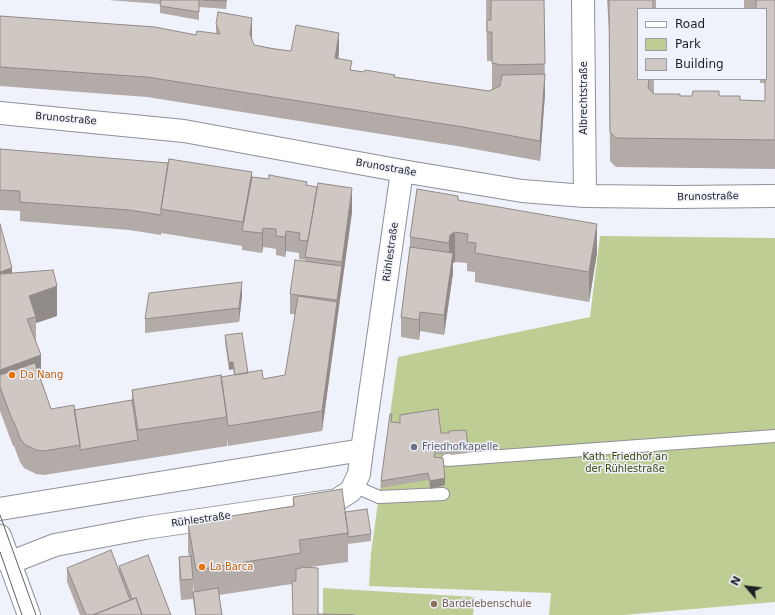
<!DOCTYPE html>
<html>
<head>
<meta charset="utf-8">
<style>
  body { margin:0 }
  #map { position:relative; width:775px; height:615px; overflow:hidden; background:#f0f2fb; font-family:"DejaVu Sans",sans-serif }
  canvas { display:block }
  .legend { position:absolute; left:637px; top:8px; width:130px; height:72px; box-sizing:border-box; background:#f0f2fb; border:1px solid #9c9ea5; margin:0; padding:5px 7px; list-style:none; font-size:12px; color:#1f2023 }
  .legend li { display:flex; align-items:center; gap:8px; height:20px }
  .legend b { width:20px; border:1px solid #9c9ea5 }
  .north { position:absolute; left:727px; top:567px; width:40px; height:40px; -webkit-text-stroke:3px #f0f2fb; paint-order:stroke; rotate:298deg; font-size:11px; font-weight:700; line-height:16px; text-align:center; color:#1f2023 }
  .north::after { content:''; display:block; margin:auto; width:14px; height:18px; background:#1f2023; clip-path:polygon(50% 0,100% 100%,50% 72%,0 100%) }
</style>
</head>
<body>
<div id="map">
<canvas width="775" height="615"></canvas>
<ul class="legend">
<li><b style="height:5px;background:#fff"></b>Road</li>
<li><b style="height:11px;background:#bdcd93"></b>Park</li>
<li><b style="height:11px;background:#cfc7c2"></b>Building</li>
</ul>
<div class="north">N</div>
</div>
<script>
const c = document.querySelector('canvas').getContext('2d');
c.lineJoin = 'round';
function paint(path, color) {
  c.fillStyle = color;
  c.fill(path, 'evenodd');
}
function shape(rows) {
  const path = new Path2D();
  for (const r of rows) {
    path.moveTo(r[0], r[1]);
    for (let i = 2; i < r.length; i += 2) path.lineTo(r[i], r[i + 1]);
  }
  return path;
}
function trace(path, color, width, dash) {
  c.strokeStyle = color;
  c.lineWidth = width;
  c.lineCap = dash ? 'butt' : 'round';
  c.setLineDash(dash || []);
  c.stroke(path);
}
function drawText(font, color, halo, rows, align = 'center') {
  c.font = font + ' "DejaVu Sans",sans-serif';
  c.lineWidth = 3;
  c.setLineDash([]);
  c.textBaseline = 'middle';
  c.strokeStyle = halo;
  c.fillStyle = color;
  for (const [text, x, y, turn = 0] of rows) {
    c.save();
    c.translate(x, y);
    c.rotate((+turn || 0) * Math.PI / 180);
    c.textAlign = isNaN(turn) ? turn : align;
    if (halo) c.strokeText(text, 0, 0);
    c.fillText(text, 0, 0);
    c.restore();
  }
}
paint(shape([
  [600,236,775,238,775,602,623,615,549,615,551,593,369,586,371,553,398,357,590,317],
  [323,588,475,597,473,615,323,615]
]), '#bdcd93');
const service = shape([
  [447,460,775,436],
  [354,486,379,497,443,494]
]);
const minor = shape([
  [583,0,585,196],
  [0,113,184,131,402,171,522,191,585,196,676,197,775,196],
  [362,450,402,171],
  [0,509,362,450,359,474,351,491,337,500,145,528,55,545,9,563]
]);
const secondary = shape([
  [0,536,29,615]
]);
trace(service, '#8e9198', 14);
trace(minor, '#8e9198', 24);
trace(secondary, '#8e9198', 24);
trace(service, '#fff', 12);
trace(minor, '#fff', 22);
trace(secondary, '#fff', 22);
trace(shape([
  [0,515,36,615],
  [0,552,22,615]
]), '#606166', 1);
paint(shape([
  [108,0,227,0,226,9,199,7,199,20,160,13,160,4],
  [486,0,544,0,545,94,540,161,463,147,147,97,0,86,0,16,196,35,216,33,216,24,252,37,252,40,254,45,291,51,339,52,338,59,352,70,395,77,489,91,492,89,492,61,487,61],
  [607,0,656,0,656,9,638,9,638,79,654,79,654,94,680,96,719,96,740,100,765,101,765,83,760,83,760,79,766,79,766,9,744,9,744,0,775,0,775,169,616,167,610,161,609,30],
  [0,149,252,177,307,185,352,212,322,431,228,446,227,438,227,446,44,475,36,474,24,468,20,462,14,446,13,446,0,411,0,224,12,273,57,316,36,323,36,342,41,380,51,409,74,410,132,400,132,390,234,375,233,369,229,370,225,342,225,335,248,373,263,379,285,375,295,314,290,314,290,294,305,262,305,260,299,259,299,253,286,251,285,257,276,255,276,249,263,247,262,253,242,250,242,246,161,233,161,235,129,230,20,221,20,211,0,210],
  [458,200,597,253,589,302,475,282,475,272,467,271,467,263,455,262,453,263,453,273,444,335,420,331,419,340,401,337,401,317,410,247,410,237],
  [242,296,239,322,145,333,145,319],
  [392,422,441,433,468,446,468,453,451,455,450,454,443,453,443,455,436,454,435,457,445,485,430,489,428,480,381,488,381,481],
  [293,497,345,512,371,534,371,541,348,544,348,562,310,567,318,568,292,584,219,595,222,615,195,615,193,599,181,600,179,576,179,557,189,556,188,552,188,523,293,506],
  [193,583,194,592,193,592],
  [119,566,171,615,80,615,67,582,67,568,119,572]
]), '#b2aba7');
paint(shape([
  [252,18,252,37,250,53,250,34],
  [339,33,339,52,335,78,335,58],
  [545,74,545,94,540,161,540,141],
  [649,79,649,100,648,88],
  [252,172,252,196,243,231,243,222],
  [352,188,352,212,337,320,337,300],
  [597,224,597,253,589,302,589,272],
  [263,228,263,247,262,253,262,233],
  [286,231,286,251,285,257,285,237],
  [455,232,455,262,453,263,453,273,444,335,444,315,449,272,449,243,450,235],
  [12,268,12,298,0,302,0,272],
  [242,282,242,296,239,322,239,308],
  [57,286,57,316,36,323,36,317,29,296],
  [337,302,337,321,322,431,322,411],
  [420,312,420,331,419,340,419,320],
  [41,355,41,384,0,387,0,370],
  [229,362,233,362,233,369,229,370],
  [445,478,445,485,430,489,430,481]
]), '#918b88');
const building = shape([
  [161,0,199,0,199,12,160,6,161,0],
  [203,0,226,0,226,1,203,0],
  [491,0,544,0,545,64,502,65,492,63,492,32,487,32,487,20,491,20,491,0],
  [609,0,653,0,653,9,638,9,638,79,649,79,648,88,654,94,680,94,680,96,692,96,693,91,719,91,719,96,740,96,740,100,765,101,765,79,766,79,766,9,756,9,756,0,775,0,775,140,616,138,610,132,609,0],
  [218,12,252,18,250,34,254,45,274,49,291,51,296,25,339,33,335,58,352,61,350,70,364,72,365,70,395,75,394,77,489,91,500,86,502,75,545,74,540,141,463,127,147,77,0,67,0,16,155,27,196,35,197,31,220,34,216,24,218,12],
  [0,149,168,163,161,209,161,215,129,210,20,202,20,191,0,190,0,149],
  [169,159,252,172,243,222,161,209,169,159],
  [269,175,307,182,306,185,317,187,308,241,299,240,300,233,286,231,285,237,276,236,276,229,263,228,262,233,242,231,252,177,269,179,269,175],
  [318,183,352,188,342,262,305,257,318,183],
  [417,189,458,196,458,200,597,224,589,272,475,253,476,243,467,242,468,234,455,232,450,235,449,243,410,237,417,189],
  [0,224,12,268,0,272,0,224],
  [410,247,453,253,444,315,420,312,419,320,401,317,410,247],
  [295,260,342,266,337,300,290,294,295,260],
  [53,270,57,286,29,296,36,317,27,319,41,355,0,370,0,274,53,270],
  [242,282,239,308,145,319,149,293,242,282],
  [298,296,337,302,322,411,228,426,221,377,262,370,263,379,285,375,298,296],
  [242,333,248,373,235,375,233,362,229,362,225,335,242,333],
  [35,363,51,409,74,405,80,445,44,451,36,450,24,444,20,438,14,422,13,422,0,387,0,375,35,363],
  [221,375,227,417,138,430,132,390,221,375],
  [132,400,138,440,80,450,80,445,74,410,132,400],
  [438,409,441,433,449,433,449,431,466,430,468,446,451,448,450,446,443,446,443,447,436,447,434,457,443,458,445,478,430,481,428,473,381,481,390,414,392,414,391,422,400,423,400,415,438,409],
  [342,489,348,533,299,540,301,553,196,570,188,523,294,506,293,497,342,489],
  [367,509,371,534,348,537,348,533,345,512,367,509],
  [111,550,130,600,93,615,86,615,67,568,111,550],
  [148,555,171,615,142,615,136,598,132,599,119,566,148,555],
  [191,556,193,579,181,580,179,557,191,556],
  [301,567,318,568,318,615,293,615,292,581,296,581,296,569,301,568,301,567],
  [218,588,222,615,196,615,193,592,218,588],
  [136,598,142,615,93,615,136,598],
  [319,614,355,615,319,615,319,614]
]);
paint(building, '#cfc7c2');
trace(building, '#918b88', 1);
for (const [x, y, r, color] of [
  [12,375,4,"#e8710a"],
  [414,447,4,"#6b7280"],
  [202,567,4,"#e8710a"],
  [434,604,4,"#8d6e63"]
]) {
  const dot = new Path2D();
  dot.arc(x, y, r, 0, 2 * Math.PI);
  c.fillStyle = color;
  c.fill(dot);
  trace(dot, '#f0f2fb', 1.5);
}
drawText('10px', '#1f2023', '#f0f2fb', [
  ["Albrechtstraße",584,98,-90],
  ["Brunostraße",66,119,5],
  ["Brunostraße",386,168,10],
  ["Brunostraße",708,197,-1],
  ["Rühlestraße",391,252,-82],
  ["Rühlestraße",201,520,-8]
]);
drawText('10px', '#c56008', '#f0f2fb', [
  ["Da Nang",20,375],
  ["La Barca",210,567]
], 'left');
drawText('10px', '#5b616d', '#f0f2fb', [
  ["Friedhofkapelle",422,447]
], 'left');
drawText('10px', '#384509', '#f0f2fb', [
  ["Kath. Friedhof an",625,457],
  ["der Rühlestraße",625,469]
]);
drawText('10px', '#785e54', '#f0f2fb', [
  ["Bardelebenschule",442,604]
], 'left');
</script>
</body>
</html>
